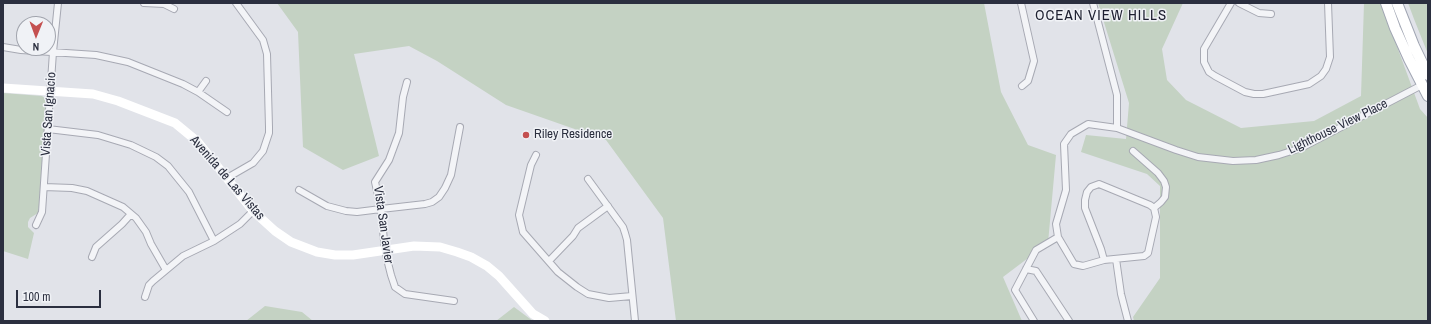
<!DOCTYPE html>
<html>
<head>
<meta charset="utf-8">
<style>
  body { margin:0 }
  #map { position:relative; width:1431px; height:324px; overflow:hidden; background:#e1e3e9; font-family:"Archivo Narrow",sans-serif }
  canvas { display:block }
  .frame { position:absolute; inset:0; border:4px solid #2b2f3f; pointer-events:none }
  .north { position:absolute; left:16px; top:16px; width:40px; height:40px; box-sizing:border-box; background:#f0f2f6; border:1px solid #a1a4ad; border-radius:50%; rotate:181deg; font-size:11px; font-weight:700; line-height:16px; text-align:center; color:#2b2f3f }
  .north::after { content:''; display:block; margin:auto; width:14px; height:18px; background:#c45050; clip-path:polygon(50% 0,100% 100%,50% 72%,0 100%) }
  .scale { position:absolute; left:16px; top:290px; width:85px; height:18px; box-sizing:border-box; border:2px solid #2b2f3f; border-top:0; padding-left:5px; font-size:12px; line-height:14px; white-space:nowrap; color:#2b2f3f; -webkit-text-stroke:3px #f0f2f6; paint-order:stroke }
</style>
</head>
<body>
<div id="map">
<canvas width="1431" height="324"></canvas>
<div class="frame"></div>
<div class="north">N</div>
<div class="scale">100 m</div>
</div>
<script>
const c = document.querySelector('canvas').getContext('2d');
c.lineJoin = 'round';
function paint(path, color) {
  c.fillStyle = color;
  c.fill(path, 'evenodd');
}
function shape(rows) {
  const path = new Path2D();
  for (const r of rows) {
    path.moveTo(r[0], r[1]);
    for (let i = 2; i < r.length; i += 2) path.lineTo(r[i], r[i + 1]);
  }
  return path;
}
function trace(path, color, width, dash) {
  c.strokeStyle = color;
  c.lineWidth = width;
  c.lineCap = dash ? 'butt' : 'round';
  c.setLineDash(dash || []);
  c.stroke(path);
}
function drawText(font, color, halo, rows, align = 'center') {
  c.font = font + ' "Archivo Narrow",sans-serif';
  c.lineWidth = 3;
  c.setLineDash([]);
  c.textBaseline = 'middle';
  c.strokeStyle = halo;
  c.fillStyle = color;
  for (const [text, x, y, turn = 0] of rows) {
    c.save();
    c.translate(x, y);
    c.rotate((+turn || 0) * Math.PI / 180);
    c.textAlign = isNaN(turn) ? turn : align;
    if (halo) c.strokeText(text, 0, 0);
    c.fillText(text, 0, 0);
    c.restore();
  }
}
paint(shape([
  [277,3,984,3,1001,92,1028,145,1056,155,1048,243,1003,277,1022,321,676,321,663,218,606,140,506,105,437,61,409,46,354,54,379,156,343,170,303,147,298,32],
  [1098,3,1183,3,1162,49,1167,80,1186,100,1241,128,1314,121,1361,96,1364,3,1381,3,1420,109,1428,118,1428,321,1134,321,1133,317,1160,278,1160,186,1147,174,1081,152,1086,135,1126,139,1129,103],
  [1408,3,1428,3,1428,54,1414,19],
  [3,93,42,96,46,99,46,102,39,207,38,213,30,218,28,222,28,227,34,233,28,259,3,251],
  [265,306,302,312,313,321,246,321],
  [514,307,533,321,496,321]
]), '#c4d2c3');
const street = shape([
  [144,3,164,4,174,9],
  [1021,3,1034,61,1028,81,1022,86],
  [1093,3,1117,95,1117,128],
  [1231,3,1204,49,1204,62,1209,72,1215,76,1245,92,1254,94,1263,94,1309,84,1321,76,1326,69,1330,57,1328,3],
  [1239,3,1259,13,1271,14],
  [3,47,21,50,96,55,128,62,183,84,198,92,227,112],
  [407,82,403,97,399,133,389,160,375,182,381,209,385,251,391,275,395,287,405,294,454,301],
  [198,92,206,81],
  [48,129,98,135,131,145,156,157,168,166,189,192,214,241],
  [1133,151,1158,173,1164,181,1166,187,1165,197,1161,202,1154,208],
  [536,155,531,165,519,215,523,232,558,272,577,287,588,294,609,298,632,296],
  [227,178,253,163,263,151,269,133,269,127,267,54,263,40,236,3],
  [588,179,623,227,625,233,627,240,635,321],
  [44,187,72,188,87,191,123,207,136,218,146,232,151,244,166,270],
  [299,190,327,206,346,211,357,212,381,209,425,204,432,202,439,197,445,188,451,175,460,127],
  [36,225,42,212,53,52,58,3],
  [92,257,96,247,122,224,131,214],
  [1116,259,1121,294,1128,321],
  [1104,260,1101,249,1085,208,1085,200,1087,192,1091,187,1099,184,1150,205,1154,208,1156,217,1148,253,1144,256,1104,260,1083,266,1074,264,1058,237,1056,224,1066,190,1064,144,1071,134,1088,124,1117,128,1176,150,1198,157,1233,161,1256,160,1279,155,1301,148,1422,85],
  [549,261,573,236,578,228,608,206],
  [1026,269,1036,271,1069,321],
  [145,297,149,285,153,281,183,256,214,241,240,224,253,211],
  [1034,321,1015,290,1036,250,1058,237]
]);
const primary = shape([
  [1386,3,1395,28,1409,59,1428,96],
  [1397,3,1414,46,1428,75]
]);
trace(street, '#a7a9b3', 8);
trace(primary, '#a1a6b3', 12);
trace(street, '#f3f4f7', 6);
trace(shape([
  [3,88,93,94,118,101,175,123,198,142,253,211,275,231,291,242,317,252,335,255,353,255,414,246,440,247,457,252,471,257,487,266,499,276,533,314,545,321]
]), '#fff', 9);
trace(primary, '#fff', 10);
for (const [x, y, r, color] of [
  [526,135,4,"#c45050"]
]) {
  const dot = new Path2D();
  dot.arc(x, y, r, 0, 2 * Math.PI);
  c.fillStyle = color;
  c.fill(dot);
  trace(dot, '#f0f2f6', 1.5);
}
drawText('13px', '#2b2f3f', '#f0f2f6', [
  ["Vista San Ignacio",49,114,-86],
  ["Lighthouse View Place",1338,127,-26],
  ["Avenida de Las Vistas",227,178,49],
  ["Vista San Javier",383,225,82]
]);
drawText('13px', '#2b2f3f', '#f0f2f6', [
  ["Riley Residence",534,135]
], 'left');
c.letterSpacing = '1px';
drawText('15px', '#1d2030', '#f0f2f6', [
  ["OCEAN VIEW HILLS",1101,16]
]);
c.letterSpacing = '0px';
</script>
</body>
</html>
